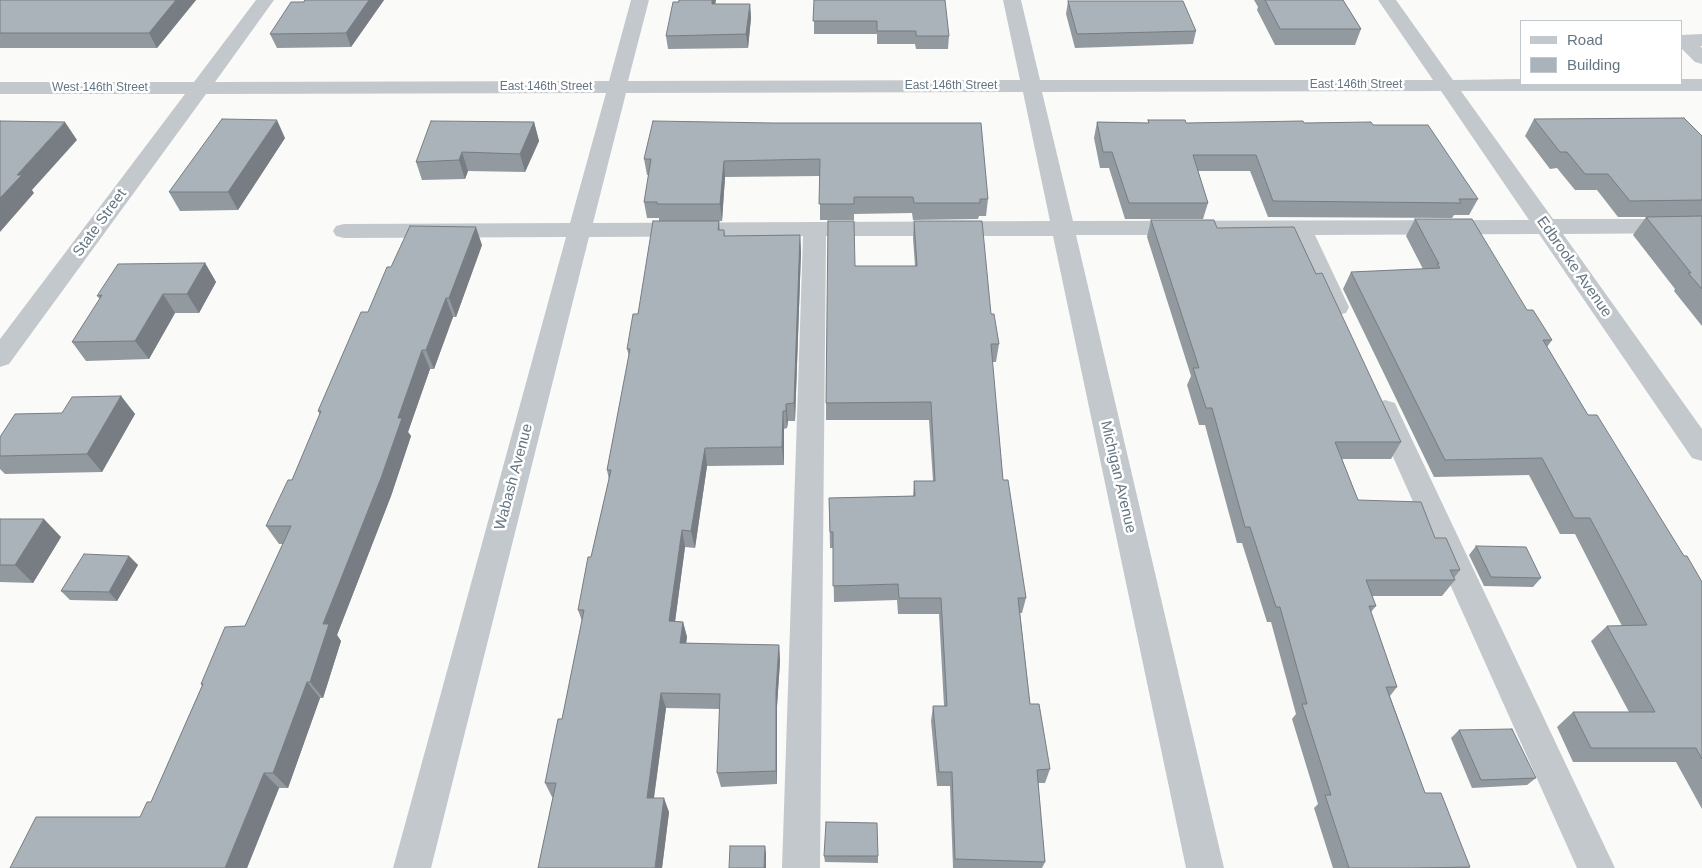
<!DOCTYPE html>
<html>
<head>
<meta charset="utf-8">
<style>
  body { margin:0 }
  #map { position:relative; width:1702px; height:868px; overflow:hidden; background:#fafaf8; font-family:Arial,sans-serif }
  canvas { display:block }
  .legend { position:absolute; left:1520px; top:20px; width:162px; height:65px; box-sizing:border-box; background:#fff; border:1px solid #c1c8cd; margin:0; padding:6px 9px; list-style:none; font-size:15px; color:#657683 }
  .legend li { display:flex; align-items:center; gap:10px; height:25px }
  .legend b { width:25px; border:1px solid #c1c8cd }
</style>
</head>
<body>
<div id="map">
<canvas width="1702" height="868"></canvas>
<ul class="legend">
<li><b style="height:6px;background:#c3c8cc"></b>Road</li>
<li><b style="height:14px;background:#aab3b9"></b>Building</li>
</ul>
</div>
<script>
const c = document.querySelector('canvas').getContext('2d');
c.lineJoin = 'round';
function shape(rows) {
  const path = new Path2D();
  for (const r of rows) {
    path.moveTo(r[0], r[1]);
    for (let i = 2; i < r.length; i += 2) path.lineTo(r[i], r[i + 1]);
  }
  return path;
}
function paint(path, color) {
  c.fillStyle = color;
  c.fill(path, 'evenodd');
}
function trace(path, color, width, dash) {
  c.strokeStyle = color;
  c.lineWidth = width;
  c.lineCap = dash ? 'butt' : 'round';
  c.setLineDash(dash || []);
  c.stroke(path);
}
function drawText(font, color, halo, rows, align = 'center') {
  c.font = font + ' Arial,sans-serif';
  c.lineWidth = 5;
  c.setLineDash([]);
  c.textBaseline = 'middle';
  c.strokeStyle = halo;
  c.fillStyle = color;
  for (const [text, x, y, turn = 0] of rows) {
    c.save();
    c.translate(x, y);
    c.rotate((+turn || 0) * Math.PI / 180);
    c.textAlign = isNaN(turn) ? turn : align;
    if (halo) c.strokeText(text, 0, 0);
    c.fillText(text, 0, 0);
    c.restore();
  }
}
paint(shape([
  [256,0,274,0,215,82,609,81,631,0,649,0,628,81,1020,80,1003,0,1021,0,1040,80,1433,80,1378,0,1396,0,1453,80,1521,79,1521,84,1681,84,1681,79,1702,79,1702,91,1461,91,1553,219,1702,219,1702,233,1563,234,1702,429,1702,461,1692,458,1539,234,1315,235,1349,307,1346,313,1337,315,1328,313,1325,307,1292,235,1076,235,1224,868,1186,868,1053,236,826,236,820,868,782,868,803,236,589,237,431,868,393,868,566,237,344,238,336,236,333,231,336,226,344,224,570,223,606,93,206,94,9,364,0,367,0,339,185,94,0,94,0,82,194,82,256,0],
  [1441,91,1529,220,1073,221,1042,92,1441,91],
  [1023,92,1050,221,593,223,626,93,1023,92],
  [1702,34,1702,46,1700,46,1702,48,1702,64,1695,62,1681,48,1681,35,1702,34],
  [1385,400,1395,403,1398,410,1615,868,1577,868,1372,410,1375,403,1385,400]
]), '#c3c8cc');
paint(shape([
  [0,0,196,0,157,48,0,48],
  [305,0,384,0,351,47,277,48,270,34],
  [814,0,949,36,948,49,916,49,915,44,877,44,877,34,814,34],
  [1254,0,1343,0,1361,29,1355,45,1275,45,1257,10,1258,7],
  [1068,1,1196,31,1193,44,1075,48,1066,14],
  [715,4,750,4,751,18,748,48,668,49,666,36],
  [1534,119,1702,136,1702,326,1674,291,1675,289,1633,235,1646,217,1618,217,1597,190,1575,190,1557,168,1550,169,1525,136],
  [1148,120,1186,123,1304,123,1373,125,1478,199,1469,215,1454,215,1452,218,1268,217,1250,171,1198,171,1208,203,1203,219,1125,219,1109,168,1100,168,1094,138,1097,122,1148,123],
  [534,122,539,141,525,172,468,171,465,179,422,180,416,162],
  [773,123,988,199,986,216,979,216,978,219,913,220,912,213,854,214,854,220,820,220,820,176,725,177,722,221,719,221,720,230,724,230,725,236,800,235,801,252,795,421,788,421,787,428,784,429,784,465,707,466,695,548,685,547,675,621,683,622,687,637,686,643,779,645,780,661,777,706,777,784,721,787,717,773,720,709,666,708,654,798,669,812,662,868,538,868,553,797,552,797,545,783,562,719,582,621,578,610,591,557,609,480,607,470,629,356,627,349,638,314,659,221,659,218,647,218,644,202,649,175,647,175,644,159],
  [285,138,238,210,180,211,169,192],
  [1415,219,1527,310,1552,340,1547,347,1588,415,1702,582,1702,809,1676,762,1573,762,1557,727,1573,712,1629,712,1591,641,1607,626,1622,626,1575,534,1560,534,1529,475,1434,477,1343,289,1351,272,1423,269,1406,236],
  [1151,220,1217,228,1316,274,1401,442,1391,459,1342,459,1358,500,1435,538,1460,570,1454,578,1455,580,1442,596,1372,596,1376,606,1371,612,1397,687,1390,696,1425,793,1470,867,1469,868,1333,868,1314,808,1318,804,1292,719,1296,714,1271,622,1267,622,1242,543,1237,543,1205,425,1199,425,1187,385,1191,376,1147,237],
  [914,221,991,314,999,344,996,362,992,362,1003,480,1026,598,1022,613,1020,613,1030,704,1050,769,1045,783,1038,783,1045,862,1042,868,953,868,950,786,937,786,931,721,933,706,944,706,939,614,898,614,897,600,834,602,833,548,830,548,829,498,913,496,914,481,933,481,929,420,826,420,826,403,855,266,915,266,913,238],
  [482,245,456,317,453,317,434,369,430,369,408,432,411,436,391,496,337,635,341,641,323,698,320,698,288,788,279,788,247,868,10,868,140,817,151,802,202,686,201,684,245,626,283,544,279,544,266,526,292,480,320,415,318,411,391,267],
  [205,263,216,282,199,313,175,313,149,359,86,361,72,342,100,299,97,296],
  [121,396,135,414,102,472,5,474,0,469,0,437,62,413],
  [0,519,61,537,33,583,0,582],
  [1476,546,1541,578,1533,587,1484,586,1469,555],
  [129,556,138,565,117,601,70,600,61,591],
  [1459,730,1536,778,1527,785,1472,788,1451,738],
  [824,856,878,856,878,863,825,862]
]), '#929a9f');
paint(shape([
  [176,0,196,0,157,48,149,33],
  [369,0,384,0,351,47,346,33],
  [712,0,716,0,713,18,712,4],
  [750,4,751,18,748,48,746,34],
  [277,120,285,138,238,210,228,192],
  [65,122,77,140,32,190,34,193,0,232,0,198,17,175],
  [534,122,539,141,525,172,520,154],
  [462,152,468,171,465,179,459,160],
  [724,161,725,177,722,221,720,204],
  [476,227,482,245,456,317,449,298],
  [800,235,801,252,795,421,794,403],
  [205,263,216,282,199,313,187,294],
  [163,294,175,313,149,359,135,341],
  [446,298,453,317,434,369,426,350],
  [422,350,430,369,408,432,411,436,391,496,337,635,341,641,323,698,310,682,323,624],
  [121,396,135,414,102,472,87,454],
  [786,404,788,421,787,428,786,411],
  [783,411,784,429,784,465,782,447],
  [705,448,707,466,695,548,691,531],
  [44,519,61,537,33,583,15,565],
  [682,530,685,547,673,637,669,621],
  [129,556,138,565,117,601,109,592],
  [683,622,687,637,684,658,680,643],
  [779,645,780,661,777,706,777,784,776,771,776,691],
  [307,682,320,698,288,788,273,773],
  [661,693,666,708,652,811,647,798],
  [264,773,279,788,247,868,225,868],
  [664,798,669,812,662,868,655,868],
  [765,846,766,853,766,868,764,868]
]), '#777d82');
const building = shape([
  [0,0,176,0,149,33,0,33,0,0],
  [305,0,369,0,346,33,270,34,291,2,304,2,305,0],
  [679,0,712,0,712,4,750,4,746,34,666,36,673,2,679,2,679,0],
  [814,0,945,0,949,36,916,36,916,31,877,31,877,21,813,21,814,0],
  [1265,0,1343,0,1361,29,1280,29,1265,0],
  [1068,1,1183,1,1196,31,1077,34,1068,1],
  [1684,118,1702,136,1702,200,1630,201,1608,174,1585,174,1567,152,1560,152,1534,119,1684,118],
  [222,119,277,120,228,192,169,192,222,119],
  [1148,120,1185,120,1186,123,1303,121,1304,123,1371,122,1373,125,1428,125,1478,199,1459,199,1461,203,1273,201,1256,155,1193,155,1208,203,1129,203,1112,152,1103,152,1097,122,1149,123,1148,120],
  [0,121,65,122,17,175,22,175,0,198,0,121],
  [431,121,534,122,520,154,462,152,459,160,416,162,431,121],
  [653,121,773,123,981,123,988,199,980,199,980,203,914,203,913,197,854,197,854,204,819,204,820,159,724,161,720,204,657,204,657,202,644,202,651,159,644,159,653,121],
  [1702,216,1702,289,1688,273,1691,273,1646,217,1702,216],
  [1415,219,1472,219,1527,310,1533,310,1552,340,1543,340,1588,415,1597,415,1684,556,1687,556,1702,582,1702,759,1696,748,1591,748,1573,712,1655,712,1607,626,1647,625,1590,518,1574,518,1542,458,1445,460,1351,272,1440,268,1437,264,1439,264,1415,219],
  [1151,220,1214,220,1217,228,1294,227,1316,274,1322,273,1401,442,1335,442,1358,500,1421,502,1435,538,1446,538,1460,570,1450,570,1455,580,1366,580,1376,606,1369,606,1397,687,1386,687,1425,793,1441,793,1470,867,1413,868,1349,868,1325,795,1331,795,1302,704,1307,704,1280,607,1276,607,1250,527,1245,527,1212,408,1206,408,1193,368,1199,368,1151,220],
  [653,221,719,221,718,230,724,230,724,236,800,235,794,403,786,404,786,411,783,411,782,447,705,448,691,531,682,530,669,621,683,622,680,643,779,645,776,691,776,771,717,773,720,694,661,693,647,798,664,798,655,868,538,868,556,783,545,783,558,719,562,719,584,610,578,610,588,557,591,557,611,470,607,470,630,349,627,349,633,314,638,314,653,221],
  [828,221,854,221,855,266,917,266,914,221,982,221,991,314,994,314,999,344,991,344,1003,480,1008,480,1026,598,1018,598,1030,704,1039,704,1050,769,1037,770,1045,862,955,859,952,772,939,772,933,706,947,706,941,598,899,598,898,584,833,586,833,532,830,532,829,498,915,496,914,481,935,481,931,402,826,403,828,221],
  [410,226,476,227,449,298,446,298,426,350,422,350,398,418,402,418,381,478,323,624,329,624,310,682,307,682,273,773,264,773,225,868,10,868,36,817,140,817,147,802,151,802,203,684,201,684,225,627,245,626,291,526,266,526,288,480,292,480,321,411,318,411,361,312,368,312,387,267,391,267,410,226],
  [205,263,187,294,163,294,135,341,72,342,102,295,97,296,118,264,205,263],
  [121,396,87,454,0,456,0,437,15,414,62,413,72,397,121,396],
  [0,519,44,519,15,565,0,565,0,519],
  [1476,546,1526,547,1541,578,1491,577,1476,546],
  [84,554,129,556,109,592,61,591,84,554],
  [1512,729,1536,778,1481,780,1459,730,1512,729],
  [826,822,877,823,878,856,824,856,826,822],
  [730,846,765,846,764,868,729,868,730,846]
]);
paint(building, '#aab3b9');
trace(building, '#777d82', 1);
drawText('12px', '#657683', '#fff', [
  ["East 146th Street",1356,85],
  ["East 146th Street",951,86],
  ["East 146th Street",546,87],
  ["West 146th Street",100,88]
]);
drawText('15px', '#657683', '#fff', [
  ["State Street",100,223,-54],
  ["Edbrooke Avenue",1574,267,55],
  ["Wabash Avenue",514,477,-75],
  ["Michigan Avenue",1118,477,77]
]);
</script>
</body>
</html>
